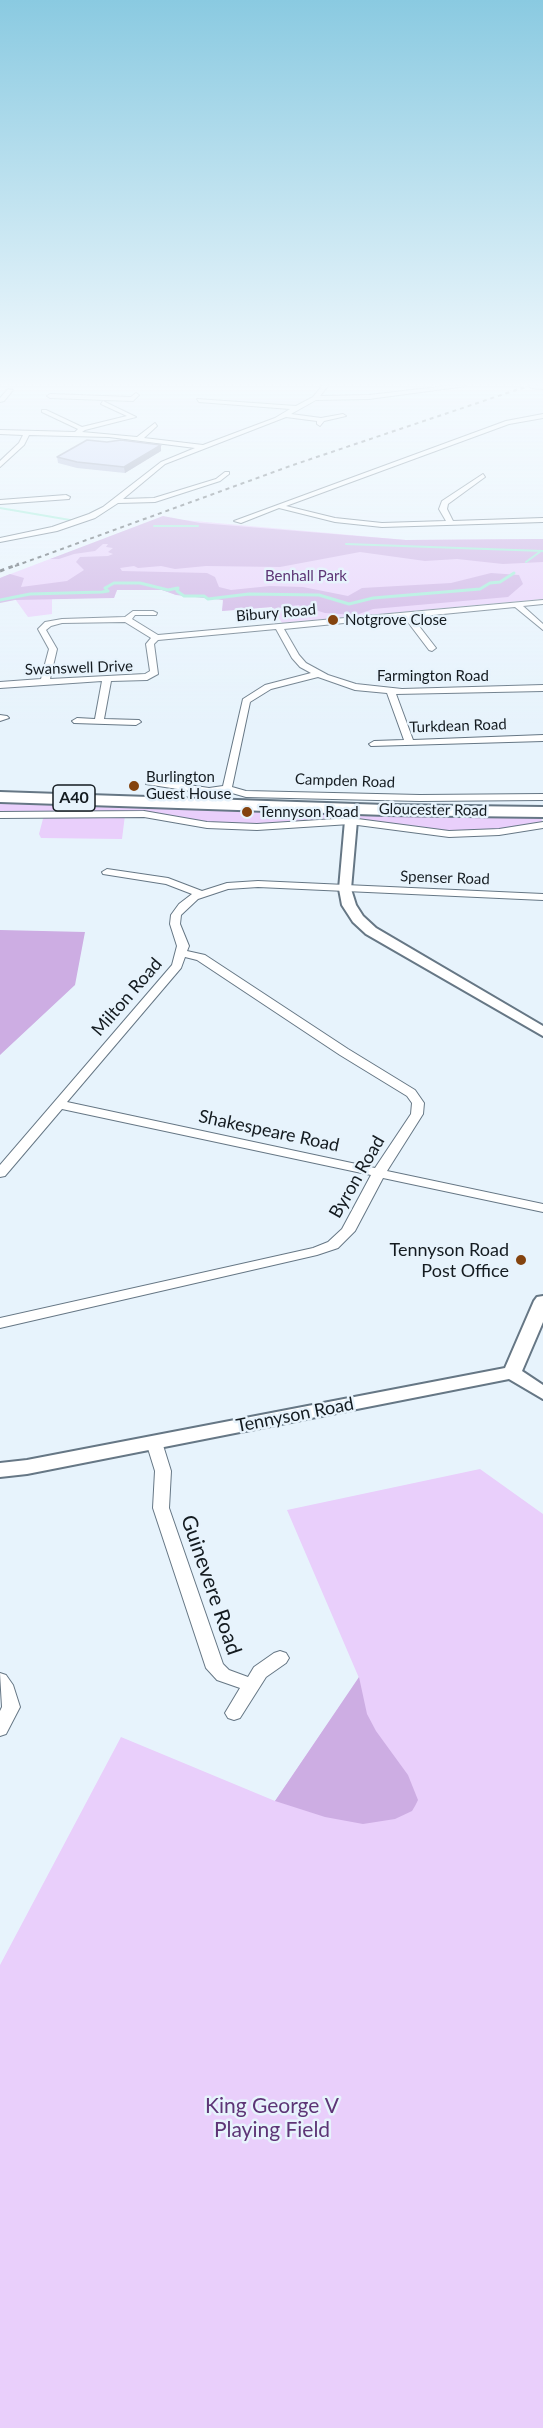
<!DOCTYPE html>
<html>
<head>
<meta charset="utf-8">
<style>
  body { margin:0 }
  canvas { display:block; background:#e7f3fc }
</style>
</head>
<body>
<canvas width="543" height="2428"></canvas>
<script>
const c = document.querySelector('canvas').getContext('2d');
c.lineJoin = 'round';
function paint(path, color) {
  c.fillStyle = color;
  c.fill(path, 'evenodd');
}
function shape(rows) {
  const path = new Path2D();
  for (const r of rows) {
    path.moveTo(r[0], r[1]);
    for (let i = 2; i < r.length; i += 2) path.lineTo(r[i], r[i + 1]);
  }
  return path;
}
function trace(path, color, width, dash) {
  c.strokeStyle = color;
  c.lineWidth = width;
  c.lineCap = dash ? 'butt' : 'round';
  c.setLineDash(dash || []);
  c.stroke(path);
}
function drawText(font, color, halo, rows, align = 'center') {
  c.font = font + ' Lato,sans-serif';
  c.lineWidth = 5;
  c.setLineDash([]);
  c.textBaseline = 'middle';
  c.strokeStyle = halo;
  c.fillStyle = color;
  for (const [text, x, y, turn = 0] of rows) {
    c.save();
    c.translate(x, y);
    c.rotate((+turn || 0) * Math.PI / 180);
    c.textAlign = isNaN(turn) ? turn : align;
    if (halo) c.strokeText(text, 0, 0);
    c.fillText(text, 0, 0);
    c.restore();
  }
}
paint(shape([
  [173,519,406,540,543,539,543,599,282,623,272,607,222,611,224,601,219,599,176,595,162,590,117,590,114,598,52,598,52,614,28,617,0,578,50,559],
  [0,797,540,812,543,825,474,834,374,823,237,827,144,814,125,815,122,839,41,838,39,834,44,815,0,815],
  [480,1469,543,1514,543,2428,0,2428,0,1965,121,1737,275,1801,359,1678,287,1510]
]), '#e9cffb');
paint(shape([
  [163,516,200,523,406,540,543,539,543,562,503,564,457,559,425,561,360,552,280,567,206,566,175,569,161,566,138,568,134,566,120,568,122,571,207,573,215,577,219,587,231,590,270,586,303,587,348,596,362,588,451,583,491,573,519,575,523,584,508,597,373,609,356,615,325,613,298,605,273,609,272,607,222,611,223,600,176,595,162,590,117,590,114,598,15,600,0,603,0,578,10,574,24,578,21,587,67,581,84,570,76,562,80,557,108,556,113,554,108,552,113,548,106,547,108,544,103,544,95,551,74,554,59,559,50,559],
  [0,930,85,932,75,985,0,1055],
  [359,1677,367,1714,376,1731,408,1775,418,1800,415,1806,412,1811,395,1819,363,1824,325,1817,275,1801]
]), '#cdade3');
trace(shape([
  [0,508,70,520],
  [154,526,198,526],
  [346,544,543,551],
  [526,562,541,551]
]), '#9eecd6', 2);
trace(shape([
  [0,600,30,594,102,592,108,591,105,588,114,583,140,583,168,590,178,588,177,591,184,596,204,596,208,599,249,594,319,595,349,604,373,598,480,589,490,583,500,582,514,573]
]), '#9eecd6', 3);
const minor = shape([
  [322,386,328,386,320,396,369,395,447,386,466,386,369,399,316,400,291,414,321,418,343,414,346,416,324,421,320,426,317,424,317,421,286,417,165,464,123,499,154,498,216,479,225,472,229,472,229,474,220,481,155,502,118,503,95,518,57,531,0,542,0,538,52,527,89,514,103,507,161,462,195,448,109,437,29,435,24,445,0,467,0,461,19,443,23,435,0,434,0,430,75,432,78,429,42,412,42,410,46,410,82,427,127,416,101,404,103,401,136,417,85,430,82,432,137,437,155,423,157,426,144,438,203,445,275,418,290,409,199,402,197,399,296,406,313,397,322,386],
  [529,386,543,386,543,389,532,388,529,386],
  [8,389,13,390,4,401,0,402,0,398,8,389],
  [136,393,139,395,133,401,50,398,47,396,50,394,131,397,136,393],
  [543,414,543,418,509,424,286,506,335,518,382,523,446,521,439,509,442,501,483,474,485,477,448,504,447,509,453,521,543,518,543,522,382,527,335,522,279,508,241,523,234,521,506,421,543,414],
  [66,495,70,497,69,499,0,504,0,500,66,495],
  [543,600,543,604,523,606,543,624,543,630,515,607,412,617,436,648,432,651,429,650,404,617,284,629,299,655,306,663,328,675,356,684,402,689,543,685,543,691,396,694,413,740,543,735,543,741,371,746,369,744,374,741,404,740,387,693,355,690,318,677,271,689,250,702,232,787,246,791,420,795,543,794,543,800,420,801,246,797,225,791,209,794,146,784,146,780,149,779,209,788,223,786,243,699,265,685,311,673,300,667,292,658,276,629,158,640,154,644,158,674,147,680,111,681,104,719,139,720,141,722,136,725,74,723,72,721,77,718,95,719,102,681,0,688,0,682,41,679,49,649,38,629,45,622,62,619,125,617,133,611,153,611,157,613,156,615,135,615,132,619,158,635,543,600],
  [125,622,151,638,146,644,150,671,145,674,50,679,57,649,46,630,51,626,62,623,125,622],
  [0,715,7,716,9,718,0,721,0,715],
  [144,811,207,822,257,824,350,818,449,831,499,829,543,822,543,828,499,835,449,837,350,824,257,830,207,828,144,817,0,818,0,812,144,811],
  [107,869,168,878,202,891,227,883,258,881,543,894,543,900,258,887,228,889,198,899,181,915,180,924,189,946,187,951,205,955,348,1049,415,1090,424,1103,423,1114,387,1171,543,1204,543,1212,383,1178,355,1231,338,1248,317,1255,0,1328,0,1318,313,1248,328,1242,342,1229,371,1175,62,1109,5,1176,0,1177,0,1165,172,965,177,946,170,924,171,915,179,904,192,894,166,884,103,874,102,872,107,869],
  [185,957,197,960,340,1055,407,1096,412,1103,411,1114,375,1168,67,1102,181,968,185,957],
  [154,1437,159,1438,162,1442,171,1471,169,1508,223,1664,229,1670,248,1677,254,1667,274,1653,280,1651,286,1653,289,1658,286,1663,266,1677,240,1718,234,1720,228,1718,225,1713,240,1688,217,1680,206,1668,153,1508,155,1471,146,1442,149,1438,154,1437],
  [0,1673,6,1675,13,1685,20,1707,6,1734,0,1736,0,1711,2,1707,0,1673]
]);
const tertiary = shape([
  [352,805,358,809,351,889,356,905,363,916,376,928,543,1026,543,1036,366,934,353,922,342,905,339,889,346,809,352,805],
  [543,1296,543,1322,522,1371,543,1385,543,1399,509,1379,27,1474,0,1477,0,1463,27,1460,505,1368,534,1301,537,1297,543,1296]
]);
const trunk = shape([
  [0,792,386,805,543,807,543,817,386,815,0,802,0,792]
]);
trace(minor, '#667785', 2);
trace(tertiary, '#667785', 4);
trace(trunk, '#667785', 4);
paint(minor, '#fff');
paint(tertiary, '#fff');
paint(trunk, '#fff');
trace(shape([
  [15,566,293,465,528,386]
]), '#50585e', 2, [4, 4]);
trace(shape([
  [0,571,19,564]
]), '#50585e', 3, [4.5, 4.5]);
paint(shape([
  [107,442,161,445,161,451,125,473,77,468,58,463,57,457]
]), '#afb5d4');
paint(shape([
  [161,445,161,451,125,473,124,467]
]), '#8f94ac');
const building = shape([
  [87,440,107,442,121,440,161,445,124,467,77,462,57,457,87,440]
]);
paint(building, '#ccd3f6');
trace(building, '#8f94ac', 1.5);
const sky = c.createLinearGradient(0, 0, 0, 726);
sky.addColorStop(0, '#8acae1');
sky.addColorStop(0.53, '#f4fafe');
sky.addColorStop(1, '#f4fafe00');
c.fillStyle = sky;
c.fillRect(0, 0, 543, 726);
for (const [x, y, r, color] of [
  [333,620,6,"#84430e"],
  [134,786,6,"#84430e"],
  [247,812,6,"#84430e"],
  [521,1260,6,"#84430e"]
]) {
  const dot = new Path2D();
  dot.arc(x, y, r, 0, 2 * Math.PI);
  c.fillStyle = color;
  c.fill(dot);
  trace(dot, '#e7f3fc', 2);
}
drawText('15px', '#5d3576', '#e7f3fc', [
  ["Benhall Park",306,576]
]);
drawText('15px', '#141b20', '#e7f3fc', [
  ["Bibury Road",276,613,-5],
  ["Swanswell Drive",79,668,-2],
  ["Farmington Road",433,676],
  ["Turkdean Road",458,726,-2],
  ["Campden Road",345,781,2],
  ["Gloucester Road",433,810,1],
  ["Spenser Road",445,878,2]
]);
drawText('15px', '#141b20', '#e7f3fc', [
  ["Notgrove Close",345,620],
  ["Burlington",146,777],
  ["Guest House",146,794],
  ["Tennyson Road",259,812]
], 'left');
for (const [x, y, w] of [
  [74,798,42]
]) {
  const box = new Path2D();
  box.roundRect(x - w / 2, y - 13, w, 26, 4.5);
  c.fillStyle = '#e7f3fc';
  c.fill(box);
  trace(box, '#141b20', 1.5);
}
drawText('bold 16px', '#141b20', null, [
  ["A40",74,798]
]);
drawText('18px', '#141b20', '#e7f3fc', [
  ["Milton Road",127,997,-49],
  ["Shakespeare Road",269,1131,12],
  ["Byron Road",357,1177,-60],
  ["Tennyson Road",295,1415,-11]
]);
drawText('18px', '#141b20', '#e7f3fc', [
  ["Tennyson Road",509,1250],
  ["Post Office",509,1271]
], 'right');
drawText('21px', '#141b20', '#e7f3fc', [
  ["Guinevere Road",211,1585,71]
]);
drawText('21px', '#5d3576', '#e7f3fc', [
  ["King George V",272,2106],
  ["Playing Field",272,2130]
]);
</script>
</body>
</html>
